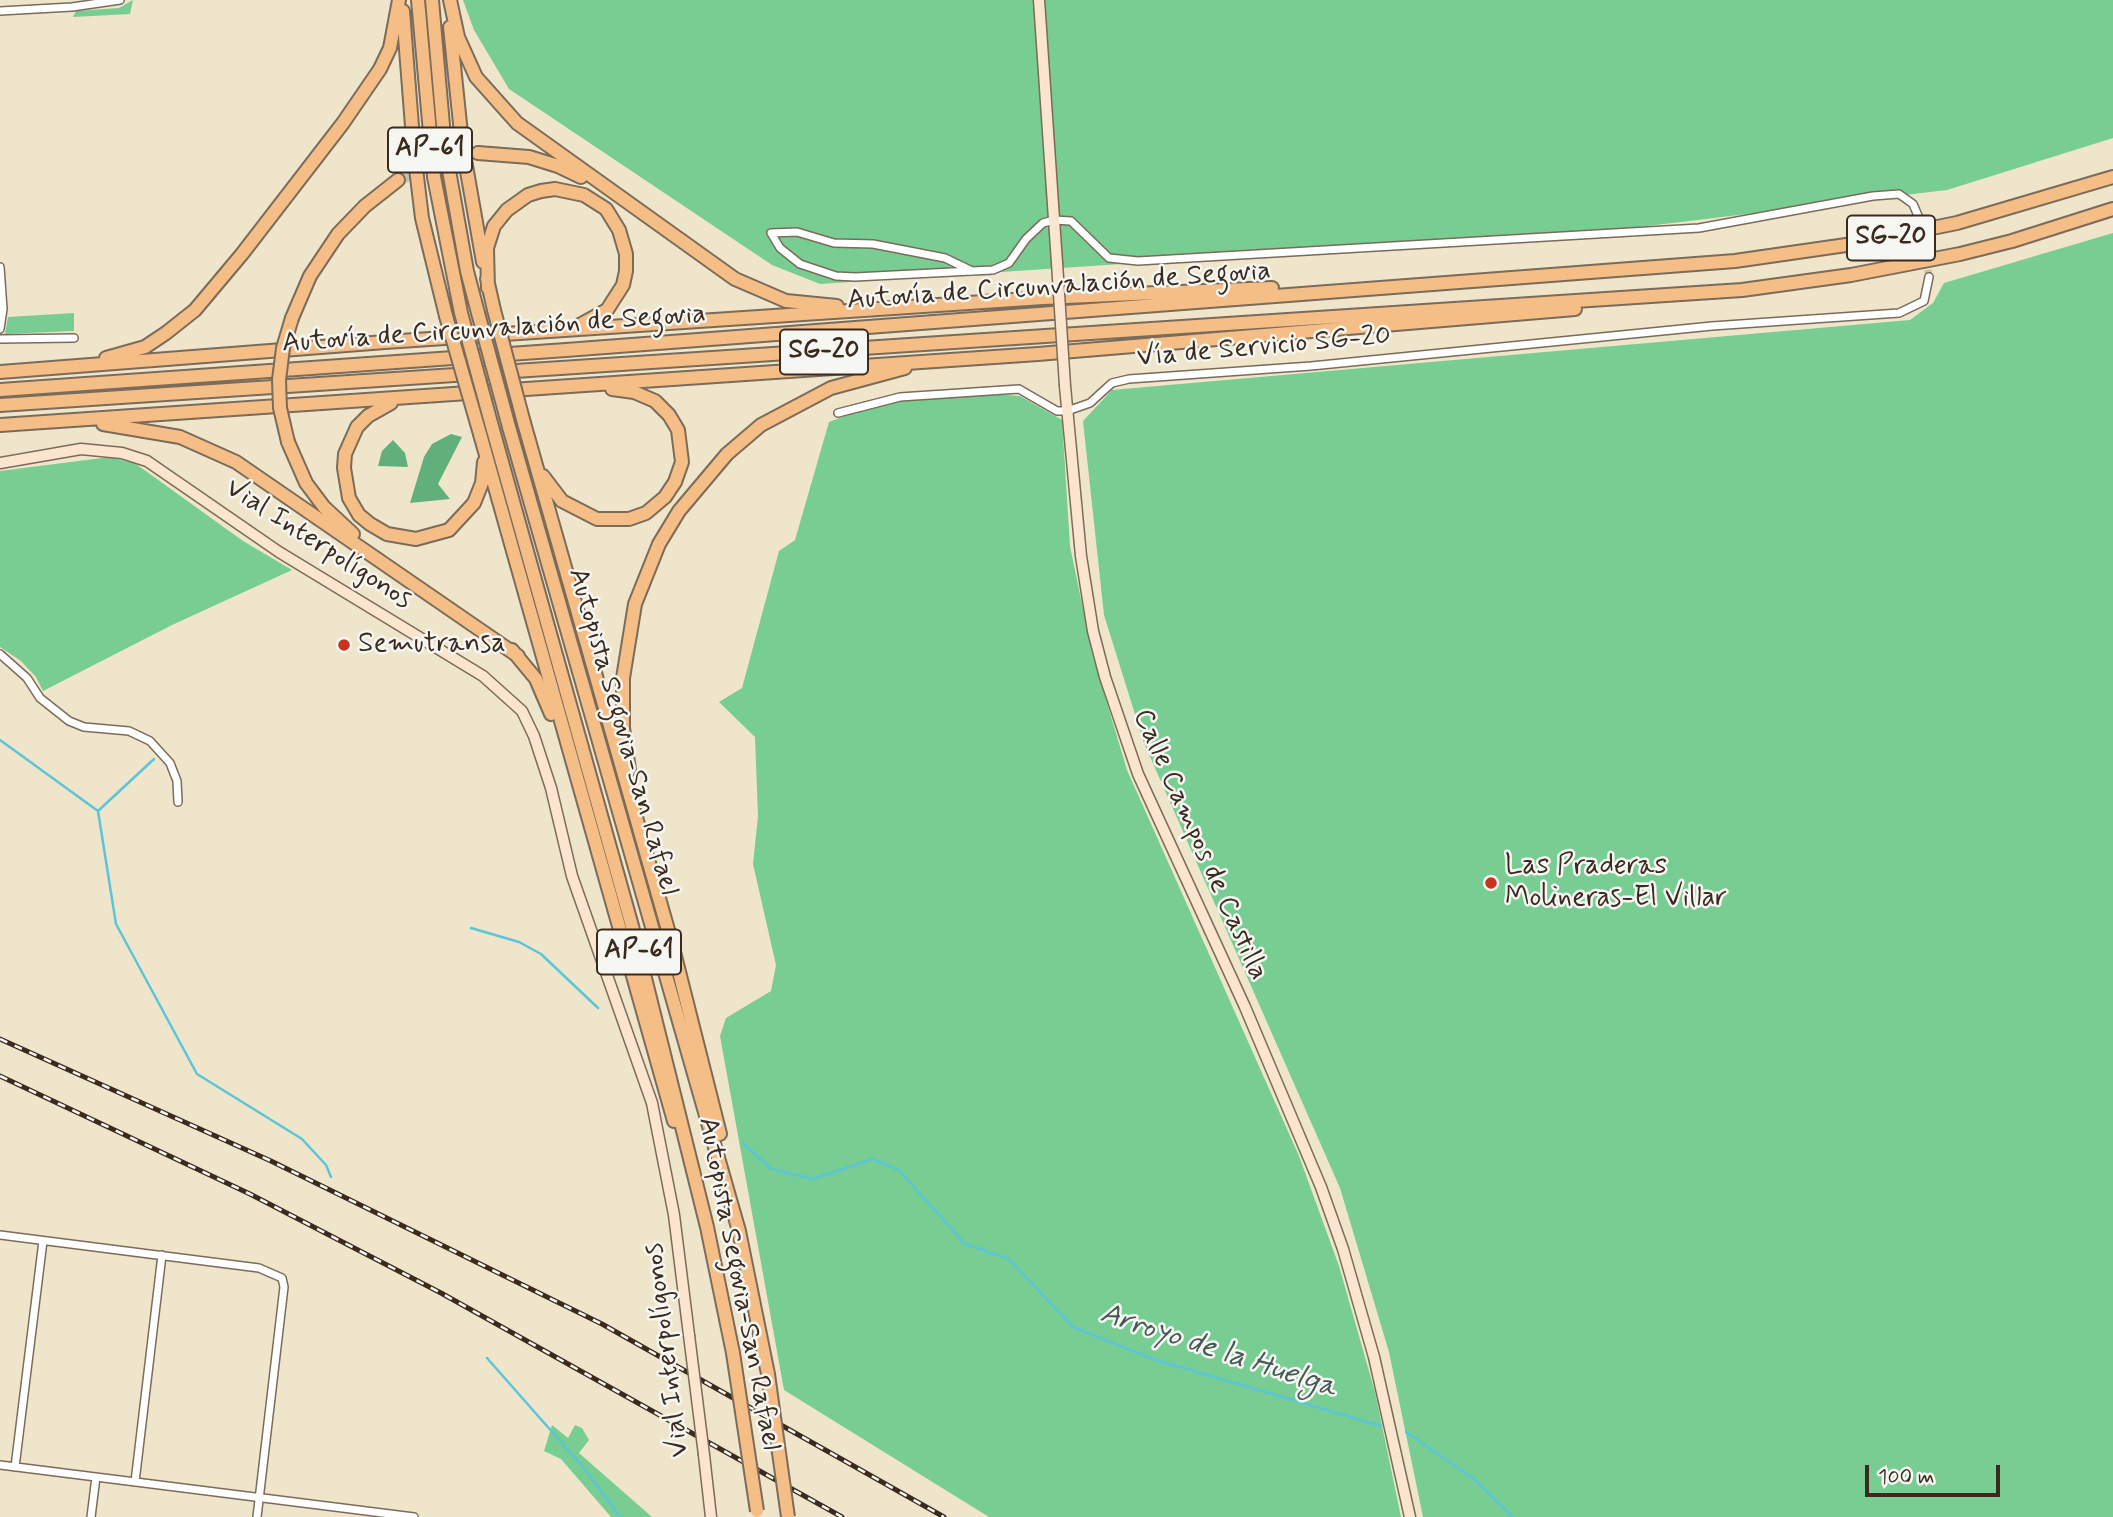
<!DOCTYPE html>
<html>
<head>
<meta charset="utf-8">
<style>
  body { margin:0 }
  #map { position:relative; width:2113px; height:1517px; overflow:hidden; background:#efe5cb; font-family:Mynerve,sans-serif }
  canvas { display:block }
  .scale { position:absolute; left:1865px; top:1465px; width:135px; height:32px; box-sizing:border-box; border:4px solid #3b2a1e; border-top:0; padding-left:9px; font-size:21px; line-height:24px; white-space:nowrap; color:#3b2a1e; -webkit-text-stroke:5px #f6f6f2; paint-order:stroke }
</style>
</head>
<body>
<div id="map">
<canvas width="2113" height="1517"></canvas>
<div class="scale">100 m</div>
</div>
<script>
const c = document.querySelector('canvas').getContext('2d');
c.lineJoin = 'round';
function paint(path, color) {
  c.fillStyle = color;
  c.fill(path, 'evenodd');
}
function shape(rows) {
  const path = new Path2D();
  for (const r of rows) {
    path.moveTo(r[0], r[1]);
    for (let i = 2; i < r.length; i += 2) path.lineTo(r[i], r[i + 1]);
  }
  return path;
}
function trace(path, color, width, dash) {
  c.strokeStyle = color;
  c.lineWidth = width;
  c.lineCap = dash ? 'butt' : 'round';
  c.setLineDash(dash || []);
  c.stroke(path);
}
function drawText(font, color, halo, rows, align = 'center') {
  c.font = font + ' Mynerve,sans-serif';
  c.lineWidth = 5;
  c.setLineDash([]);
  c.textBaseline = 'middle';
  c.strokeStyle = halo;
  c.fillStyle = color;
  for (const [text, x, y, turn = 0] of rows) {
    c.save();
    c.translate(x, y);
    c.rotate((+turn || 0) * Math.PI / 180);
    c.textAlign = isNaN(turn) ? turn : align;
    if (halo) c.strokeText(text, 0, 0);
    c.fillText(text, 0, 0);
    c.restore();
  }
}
paint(shape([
  [133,0,130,14,73,17,76,11,119,8],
  [463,0,2113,0,2113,138,1947,190,1589,233,820,284,772,265,509,89,474,30],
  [2113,233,2113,1517,1423,1517,1389,1352,1340,1188,1144,743,1104,615,1083,421,1112,390,1910,320,1933,303,1944,283],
  [74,313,74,331,5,334,8,317],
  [993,394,1020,396,1062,420,1070,546,1092,653,1127,770,1299,1156,1339,1266,1375,1392,1401,1517,989,1517,784,1390,720,1036,726,1018,771,991,776,965,753,864,758,816,755,737,719,702,742,688,779,551,795,540,829,422,882,402],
  [110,457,136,464,243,541,292,570,172,625,43,691,36,677,21,661,0,647,0,471],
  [552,1425,568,1438,575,1425,582,1428,589,1440,579,1453,652,1517,611,1517,561,1459,544,1451]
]), '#77cd92');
paint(shape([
  [451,434,462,437,438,484,450,499,410,503,424,457,432,444],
  [393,440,405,453,408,467,378,466,382,451]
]), '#61b07c');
trace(shape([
  [0,740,98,811,116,924,197,1074,302,1139,326,1165,331,1177],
  [98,811,154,759],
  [471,928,519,942,541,954,598,1008],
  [743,1143,771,1169,813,1179,873,1159,899,1170,965,1244,1009,1259,1073,1327,1153,1359,1381,1426],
  [487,1358,583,1467,620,1517],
  [1406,1432,1475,1480,1513,1517]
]), '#5cc5d7', 2.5);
trace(shape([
  [1919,218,1929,277]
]), '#cbc0a8', 7, [7, 3.5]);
trace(shape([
  [398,180,439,160,478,153]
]), '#cbc0a8', 12, [12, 6]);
const street = shape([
  [0,11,72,7,120,0],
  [0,267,3,309,0,329],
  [972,271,945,258,873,244,834,243,797,232,771,233,780,248,800,264,836,276,855,277,972,271,993,270,1009,263,1026,239,1043,223,1054,220,1071,221,1109,258,1138,261,1699,228,1873,196,1899,194,1913,204,1919,218],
  [0,339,74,338],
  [838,413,900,397,1019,389,1057,411,1067,411,1090,403,1112,383,1129,379,1311,366,1712,326,1899,313,1924,301,1929,277],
  [0,654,27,678,40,698,69,721,84,727,129,731,150,741,170,763,177,781,178,802],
  [0,1235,259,1268,282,1278,284,1287,257,1517],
  [0,1465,414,1517],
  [15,1467,43,1241],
  [135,1482,162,1255],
  [91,1517,96,1477]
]);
const secondary = shape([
  [1039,0,1057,263],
  [1065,386,1081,556,1093,631,1105,677,1138,774,1245,1007,1321,1187,1343,1249,1374,1357,1410,1517],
  [0,463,81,449,122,453,147,461,279,552,483,676,522,711,534,736,551,788,572,876,652,1103,674,1215,689,1335],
  [704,1455,711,1517]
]);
const highway = shape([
  [418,0,434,177,461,313],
  [432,0,445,148,467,271,478,313],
  [450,0,458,37,476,77,517,123,735,279,786,301,837,306],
  [403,11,414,152,422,218,446,316],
  [450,27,462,143,483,262],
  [478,153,529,157,558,166,581,177],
  [487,279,494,310],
  [488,288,487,248,494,226,507,210,528,195,541,191,555,189,584,195,606,209,619,230,626,254,626,271,623,285,607,310,576,327],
  [292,318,310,276,338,234,365,206,398,180],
  [106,358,145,347,166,333,195,310,242,254,343,123,380,69,390,48,399,0],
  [0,372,385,342,1043,298,1272,288],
  [0,390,566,350,1735,261,1853,244,1957,223,2113,177],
  [391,403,368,416,357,427,345,454,344,468,349,498,359,515,370,524,387,534,416,539,449,530,474,503,482,483,484,462],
  [0,405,1742,290,1851,275,1960,254,2012,241,2113,209],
  [524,423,672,944,720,1134],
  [103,424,180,437,236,462,518,656],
  [0,425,1038,354,1575,309],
  [509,427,739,1231,768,1374],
  [493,430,632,926,707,1227,733,1353],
  [480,434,674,1121],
  [288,442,306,483,324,507,353,534],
  [543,476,562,501,597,519,629,519,646,513,665,497,675,482,682,462,678,430,669,415,655,401,634,392,612,389],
  [512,650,536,679,551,714],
  [629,770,623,728,623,678,635,604,659,544,679,511,727,454,761,425,831,388,905,368]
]);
trace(street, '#7a6b5b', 10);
trace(secondary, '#7a6b5b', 13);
trace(highway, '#7a6b5b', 16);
trace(street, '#fff', 7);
trace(secondary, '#fbe5cf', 10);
trace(highway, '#f6be87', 12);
const rail = shape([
  [0,1039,271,1161,602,1324,944,1517],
  [0,1076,250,1194,441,1293,842,1517]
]);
trace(rail, '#3b2a1e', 5);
trace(rail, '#f6f6f2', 2.5, [8]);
const secondaryBridge = shape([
  [1057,263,1065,386],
  [689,1335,704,1455]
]);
const highwayBridge = shape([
  [494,310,524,423],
  [461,313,493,430],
  [478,313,509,427],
  [446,316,480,434],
  [288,442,280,408,279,380,283,348,292,318],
  [733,1353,757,1511],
  [768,1374,788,1517]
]);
trace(secondaryBridge, '#7a6b5b', 13, []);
trace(highwayBridge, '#7a6b5b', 16, []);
trace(secondaryBridge, '#fbe5cf', 10);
trace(highwayBridge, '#f6be87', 12);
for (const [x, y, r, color] of [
  [344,645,7,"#c8321e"],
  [1491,883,7,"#c8321e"]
]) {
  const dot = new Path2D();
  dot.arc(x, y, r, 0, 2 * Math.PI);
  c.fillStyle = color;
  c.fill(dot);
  trace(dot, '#f6f6f2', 2.5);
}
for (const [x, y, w] of [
  [430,150,84],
  [1891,238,88],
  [824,352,88],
  [639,952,84]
]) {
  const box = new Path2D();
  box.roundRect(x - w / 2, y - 22.5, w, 45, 5);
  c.fillStyle = '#f6f6f2';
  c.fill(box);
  trace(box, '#3b2a1e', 2);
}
drawText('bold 26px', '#3b2a1e', null, [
  ["AP-61",430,150],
  ["SG-20",1891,238],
  ["SG-20",824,352],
  ["AP-61",639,952]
]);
drawText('28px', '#3b2a1e', '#f6f6f2', [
  ["Autovía de Circunvalación de Segovia",1059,287,-4],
  ["Autovía de Circunvalación de Segovia",494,330,-4],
  ["Vía de Servicio SG-20",1264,348,-5],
  ["Vial Interpolígonos",318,545,33],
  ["Autopista Segovia-San Rafael",622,732,74],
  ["Calle Campos de Castilla",1199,845,66],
  ["Autopista Segovia-San Rafael",738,1284,79],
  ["Vial Interpolígonos",668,1350,-97]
]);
drawText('28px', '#3b2a1e', '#f6f6f2', [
  ["Semutransa",358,645],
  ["Las Praderas",1505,867],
  ["Molineras-El Villar",1505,899]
], 'left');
drawText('italic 30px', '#455856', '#f6f6f2', [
  ["Arroyo de la Huelga",1218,1352,18]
]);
</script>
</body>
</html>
